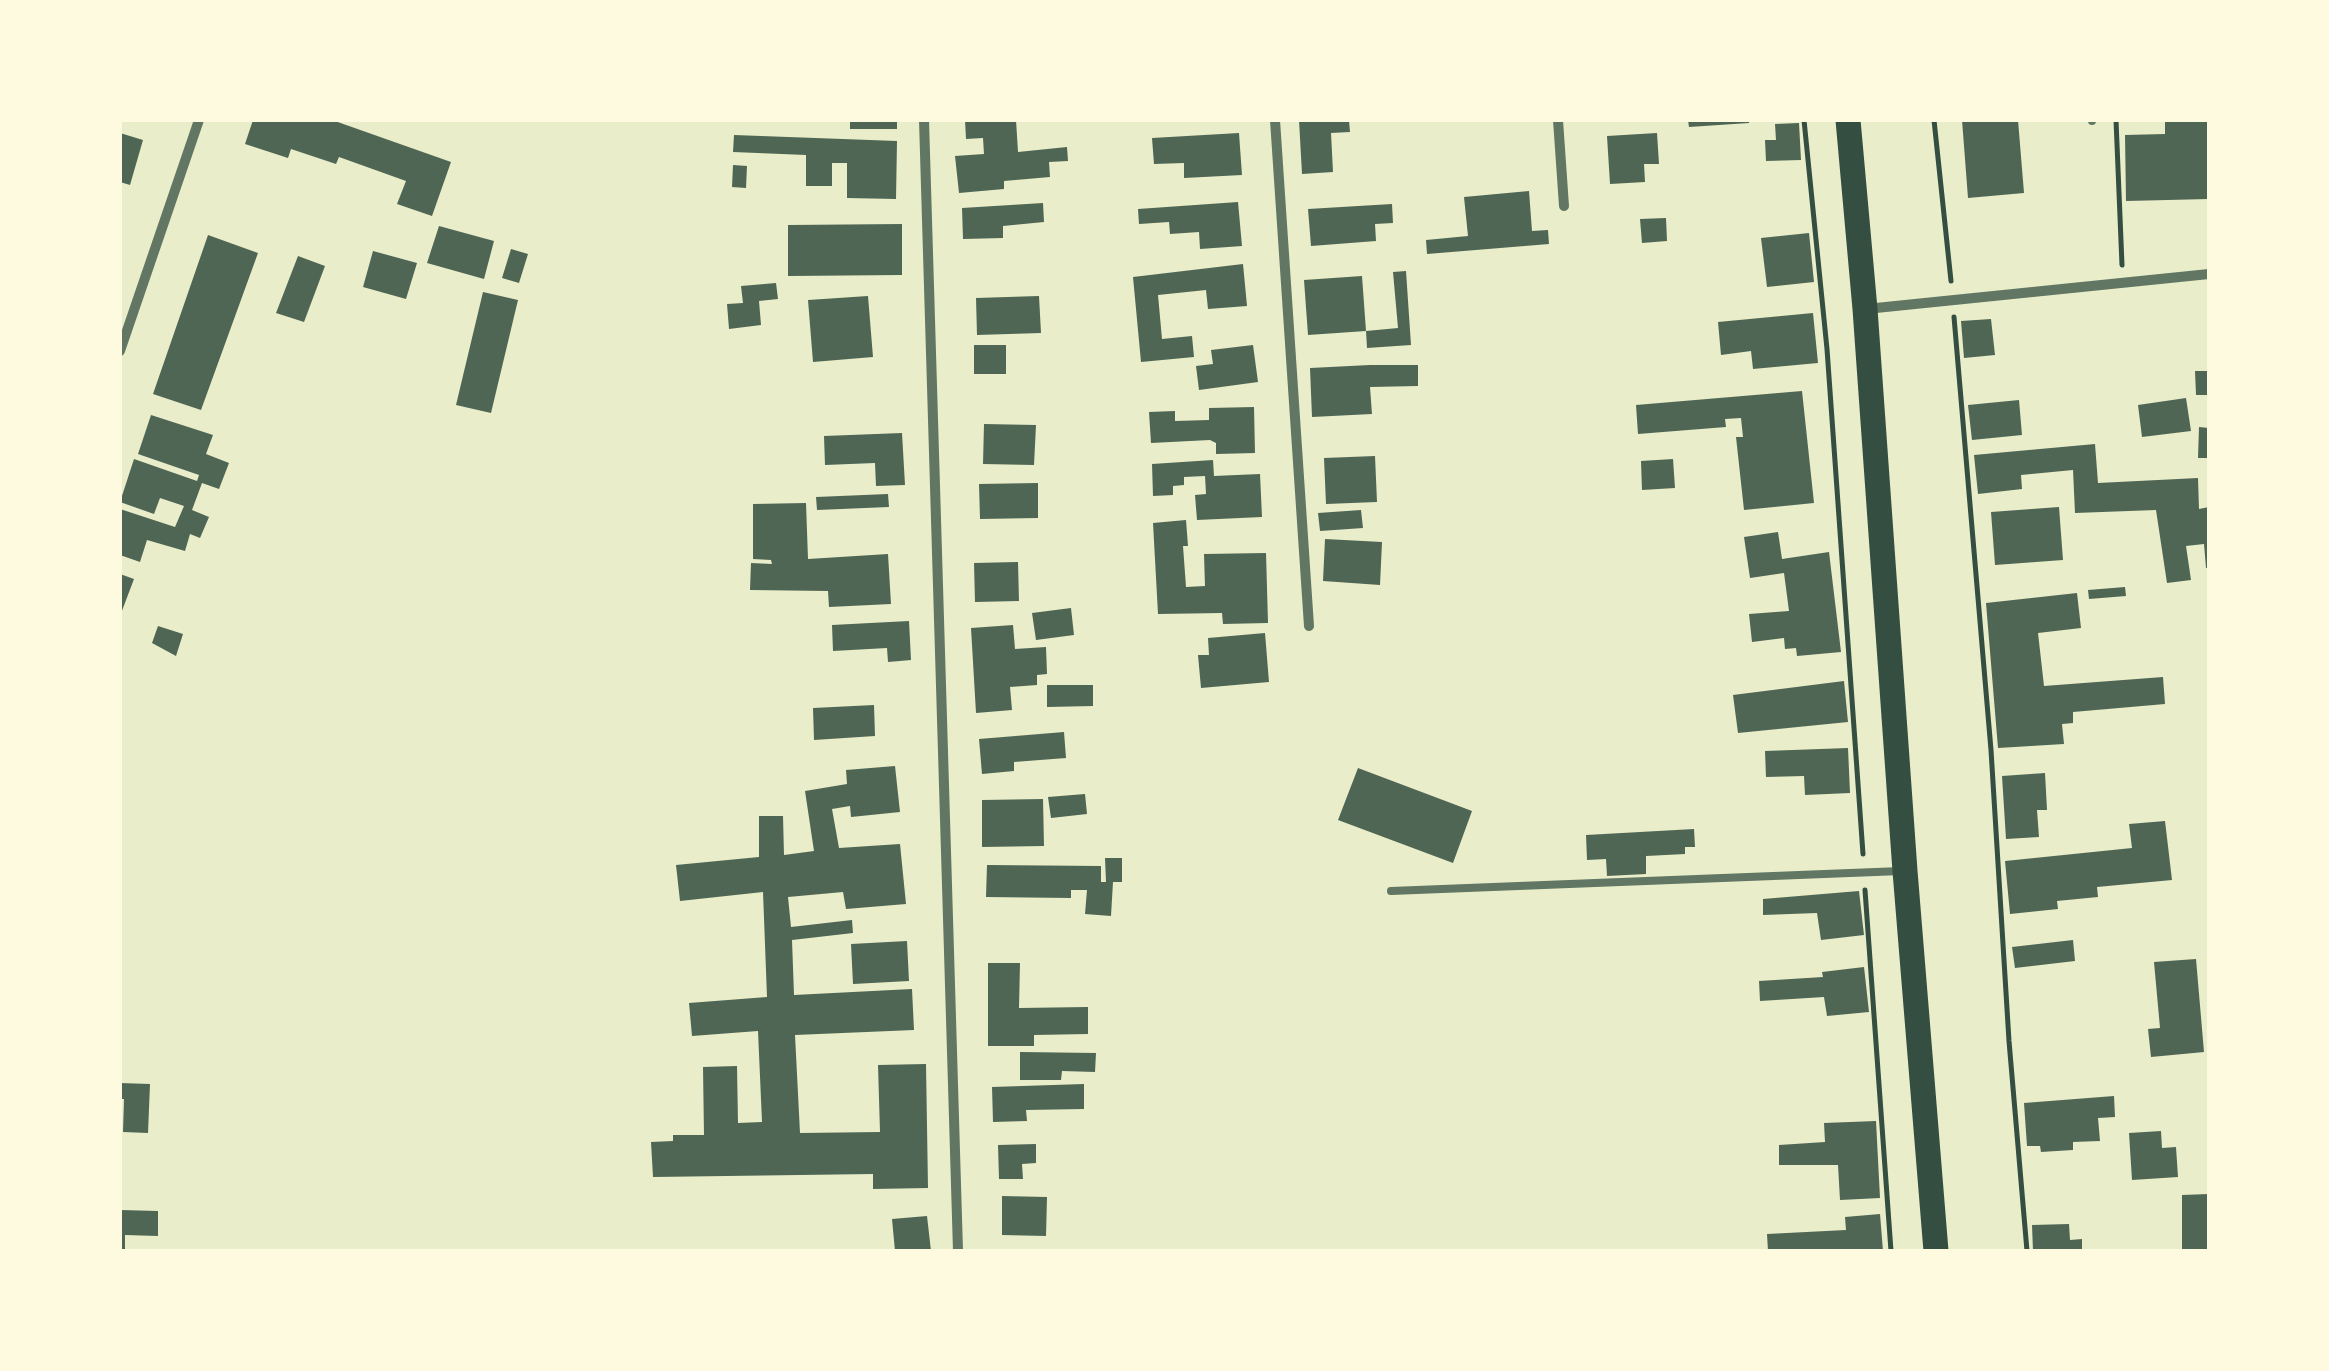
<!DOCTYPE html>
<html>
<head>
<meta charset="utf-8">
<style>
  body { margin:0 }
  #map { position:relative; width:2329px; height:1371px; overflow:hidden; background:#e9edc9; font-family:"Times New Roman",serif }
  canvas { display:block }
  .frame { position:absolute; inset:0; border:122px solid #fefae0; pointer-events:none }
</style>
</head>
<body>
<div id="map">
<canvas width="2329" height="1371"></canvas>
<div class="frame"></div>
</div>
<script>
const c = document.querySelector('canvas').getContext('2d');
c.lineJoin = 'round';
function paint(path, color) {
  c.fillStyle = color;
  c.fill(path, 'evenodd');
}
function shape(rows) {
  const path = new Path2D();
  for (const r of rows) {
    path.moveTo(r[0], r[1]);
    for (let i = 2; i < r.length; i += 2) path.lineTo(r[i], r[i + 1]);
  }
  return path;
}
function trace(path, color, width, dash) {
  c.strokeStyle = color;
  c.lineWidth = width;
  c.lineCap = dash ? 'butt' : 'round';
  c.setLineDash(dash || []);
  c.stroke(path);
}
paint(shape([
  [253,120,332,120,451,162,432,216,397,204,406,181,339,157,336,164,291,149,288,158,245,144],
  [850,120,897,120,897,129,850,129],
  [965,120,1016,120,1018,152,1067,147,1068,161,1049,162,1050,177,1004,181,1004,189,959,193,955,156,984,154,983,138,966,139],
  [1299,120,1349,120,1350,132,1331,133,1333,172,1302,174],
  [1688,120,1749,120,1749,123,1689,127],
  [1962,120,2018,120,2024,193,1968,198],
  [2165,120,2209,120,2209,199,2126,201,2125,135,2165,134],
  [1799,123,1801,160,1766,161,1765,140,1776,140,1775,124],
  [120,133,143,140,130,185,120,182],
  [1239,133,1242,175,1184,178,1184,163,1154,164,1152,138],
  [1657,133,1659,164,1644,164,1645,182,1610,184,1607,136],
  [734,135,897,141,896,199,847,198,847,163,832,163,832,186,806,186,806,155,733,152],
  [733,165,747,166,746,188,732,187],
  [1529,191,1532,231,1548,230,1549,244,1427,254,1426,240,1468,236,1464,197],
  [1238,202,1242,246,1200,249,1199,232,1170,234,1169,222,1139,224,1138,209],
  [1043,203,1044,222,1003,226,1003,238,963,239,962,208],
  [1392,204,1393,223,1375,224,1376,241,1311,246,1308,209],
  [1666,218,1667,241,1642,243,1640,219],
  [902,224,902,275,788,276,788,225],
  [439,226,494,241,484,279,427,263],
  [1809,233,1814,282,1767,287,1761,238],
  [208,235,258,253,201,410,153,394],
  [511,249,528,254,519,283,502,278],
  [373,251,417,263,406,299,363,287],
  [298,256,325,266,304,322,276,313],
  [1243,264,1247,306,1208,309,1206,290,1158,295,1162,339,1192,336,1194,357,1141,362,1133,277],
  [1406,271,1411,345,1367,348,1366,331,1308,335,1304,280,1362,276,1366,331,1398,328,1393,272],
  [776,283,778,299,759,301,761,325,729,329,727,304,743,303,741,286],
  [483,292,518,300,491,413,456,405],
  [868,296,873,357,813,362,808,300],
  [1039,296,1041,333,977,335,976,298],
  [1813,313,1818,363,1753,369,1751,351,1721,355,1718,322],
  [1991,319,1995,355,1964,358,1961,321],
  [974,345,1006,345,1006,374,974,374],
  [1253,345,1258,382,1199,390,1196,366,1213,364,1211,350],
  [1370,365,1418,365,1418,386,1370,387,1372,414,1312,417,1310,368],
  [2195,371,2209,371,2209,395,2196,395],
  [1802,391,1814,503,1744,510,1736,437,1743,437,1741,418,1725,419,1726,427,1638,434,1636,405],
  [2186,398,2191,431,2142,437,2138,405],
  [2019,400,2022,435,1972,440,1968,405],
  [1254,407,1255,453,1216,454,1216,443,1210,440,1151,443,1149,412,1175,411,1175,421,1209,420,1209,408],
  [151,415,213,435,206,454,229,463,219,489,202,483,192,510,209,517,200,538,190,534,185,551,147,540,140,562,120,555,120,509,175,527,184,506,160,498,154,514,120,502,134,459,197,481,199,475,138,454],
  [984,424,1036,425,1034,465,983,464],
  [2199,427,2209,428,2209,458,2198,458],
  [902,433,905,485,876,486,875,463,825,465,824,436],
  [2095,444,2098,483,2198,478,2199,509,2209,507,2209,568,2206,568,2204,544,2186,546,2191,580,2167,583,2156,510,2075,513,2073,470,2021,475,2022,489,1978,494,1974,455],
  [1375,456,1377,502,1326,504,1324,458],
  [1673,459,1675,488,1642,490,1641,461],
  [1213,460,1214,476,1260,474,1262,517,1197,520,1195,495,1206,494,1205,476,1184,477,1184,485,1173,486,1173,495,1153,496,1152,464],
  [1038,483,1038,518,980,519,979,484],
  [888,494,889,507,817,510,816,497],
  [806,503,808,559,888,554,891,604,829,607,828,591,750,590,751,563,772,564,771,560,753,559,753,504],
  [2059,507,2063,560,1995,565,1991,512],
  [1361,510,1363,528,1320,531,1318,513],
  [1186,520,1188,546,1183,546,1186,587,1205,586,1204,554,1266,553,1268,623,1223,624,1222,613,1158,614,1153,523],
  [1778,532,1782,559,1829,552,1841,652,1797,656,1796,648,1785,649,1784,638,1752,642,1749,614,1789,611,1784,573,1750,578,1744,537],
  [1325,539,1382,542,1380,585,1323,581],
  [1018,562,1019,601,975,602,974,563],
  [120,574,134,579,120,616],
  [2125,587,2126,596,2089,599,2088,590],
  [2077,593,2081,628,2038,633,2044,686,2163,677,2165,704,2073,712,2073,723,2062,724,2064,744,1998,748,1986,603],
  [1071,608,1074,635,1036,640,1032,613],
  [909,621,911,660,888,662,887,648,833,651,832,625],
  [1013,625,1015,649,1046,647,1047,674,1037,675,1037,685,1010,687,1012,710,976,713,971,628],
  [158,626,183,634,176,656,152,643],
  [1265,633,1269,682,1201,688,1198,655,1209,655,1208,638],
  [1844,681,1848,722,1738,733,1733,695],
  [1047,685,1093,685,1093,706,1047,707],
  [874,705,875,736,814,740,813,708],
  [1064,732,1066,758,1014,762,1014,771,982,774,979,739],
  [1848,748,1850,793,1805,795,1804,776,1766,777,1765,751],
  [895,766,900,812,851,817,850,806,832,809,839,848,900,844,906,904,846,909,843,892,788,897,791,927,852,920,853,933,792,940,794,995,912,989,914,1030,795,1035,800,1133,880,1132,878,1065,926,1064,928,1188,873,1189,873,1174,653,1177,651,1142,673,1141,673,1135,704,1135,703,1067,737,1066,738,1123,762,1122,758,1031,692,1036,689,1003,767,997,763,892,680,901,676,865,759,857,759,816,783,816,784,855,814,851,805,791,847,784,846,770],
  [1358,768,1472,811,1453,863,1338,820],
  [2045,773,2047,810,2037,810,2039,837,2006,839,2002,776],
  [1085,794,1087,814,1051,818,1048,797],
  [1043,799,1044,846,982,847,982,800],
  [2165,821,2172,880,2097,887,2098,897,2057,901,2058,909,2010,914,2005,861,2132,848,2129,824],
  [1694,829,1695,847,1685,847,1685,854,1646,856,1646,874,1607,876,1606,859,1587,860,1586,835],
  [1105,858,1122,858,1122,882,1113,882,1111,916,1085,914,1087,890,1071,890,1071,898,986,897,987,865,1101,866,1101,882,1106,882],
  [1859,891,1864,935,1821,940,1817,913,1763,915,1763,899],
  [2073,940,2075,961,2015,968,2012,947],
  [907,941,909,981,853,984,851,944],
  [2196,959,2204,1052,2151,1057,2148,1029,2160,1028,2154,962],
  [988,963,1020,963,1019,1008,1088,1007,1088,1034,1034,1035,1034,1046,988,1046],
  [1864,967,1869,1012,1827,1016,1824,997,1760,1001,1759,981,1823,977,1822,972],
  [1020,1052,1096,1053,1095,1072,1062,1071,1061,1080,1020,1080],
  [120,1083,150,1084,148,1133,123,1132,124,1099,120,1099],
  [1084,1084,1084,1109,1026,1110,1027,1121,993,1122,992,1087],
  [2114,1096,2115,1117,2098,1118,2100,1141,2073,1142,2073,1150,2041,1152,2040,1146,2027,1146,2024,1103],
  [1876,1121,1880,1198,1840,1200,1838,1165,1779,1165,1779,1145,1825,1142,1824,1123],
  [2161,1131,2162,1148,2176,1147,2178,1177,2132,1180,2129,1133],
  [1036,1144,1036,1163,1022,1164,1023,1179,999,1179,998,1145],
  [2209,1194,2209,1251,2182,1251,2182,1195],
  [1002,1196,1047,1197,1046,1236,1002,1235],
  [120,1210,158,1211,158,1236,125,1235,125,1251,120,1251],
  [1880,1214,1883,1251,1768,1251,1767,1234,1846,1230,1845,1217],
  [927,1216,931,1251,895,1251,892,1219],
  [2069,1224,2070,1240,2082,1239,2082,1251,2033,1251,2032,1225]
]), '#4f6655');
trace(shape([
  [1804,120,1827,349,1863,854],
  [1934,120,1951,281],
  [2116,120,2122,265],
  [1954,317,1991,750,2009,1041,2027,1251],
  [1865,890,1891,1251]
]), '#344e41', 5);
trace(shape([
  [2092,121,2092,120],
  [1391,891,1901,871]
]), '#617663', 8);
trace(shape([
  [924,120,958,1251],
  [1275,120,1309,626],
  [1558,120,1564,206],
  [1866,309,2209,274],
  [120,351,199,120]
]), '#617663', 10);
trace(shape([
  [1848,120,1865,309,1905,871,1936,1251]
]), '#344e41', 25);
</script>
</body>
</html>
